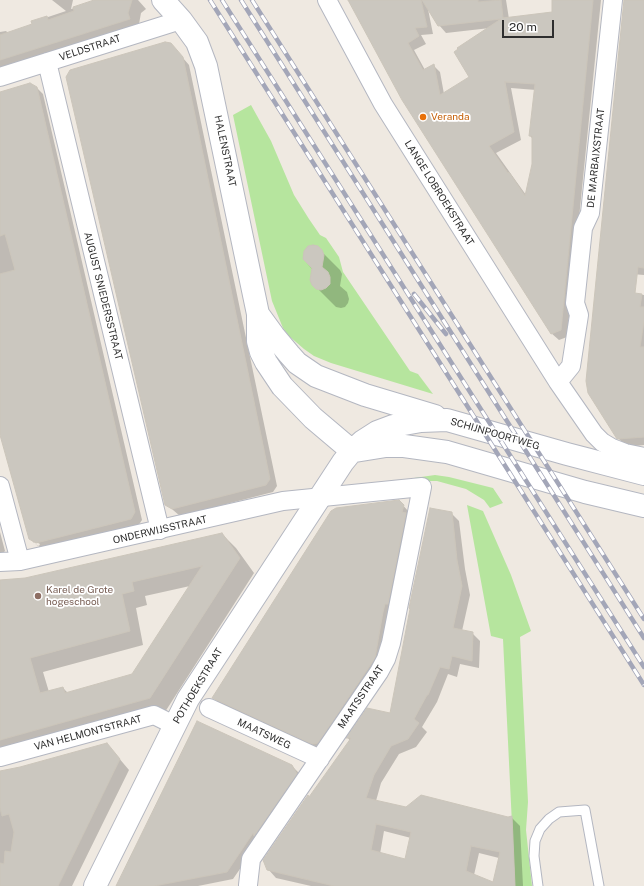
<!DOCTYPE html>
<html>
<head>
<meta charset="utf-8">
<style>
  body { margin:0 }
  #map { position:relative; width:644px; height:886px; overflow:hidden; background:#efe9e1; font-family:"Public Sans",sans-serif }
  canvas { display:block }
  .scale { position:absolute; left:502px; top:20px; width:52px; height:18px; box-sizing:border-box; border:2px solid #2e2e2e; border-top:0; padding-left:5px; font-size:12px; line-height:14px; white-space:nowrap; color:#2e2e2e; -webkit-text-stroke:3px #fff; paint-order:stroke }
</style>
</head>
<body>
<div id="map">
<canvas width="644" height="886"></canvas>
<div class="scale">20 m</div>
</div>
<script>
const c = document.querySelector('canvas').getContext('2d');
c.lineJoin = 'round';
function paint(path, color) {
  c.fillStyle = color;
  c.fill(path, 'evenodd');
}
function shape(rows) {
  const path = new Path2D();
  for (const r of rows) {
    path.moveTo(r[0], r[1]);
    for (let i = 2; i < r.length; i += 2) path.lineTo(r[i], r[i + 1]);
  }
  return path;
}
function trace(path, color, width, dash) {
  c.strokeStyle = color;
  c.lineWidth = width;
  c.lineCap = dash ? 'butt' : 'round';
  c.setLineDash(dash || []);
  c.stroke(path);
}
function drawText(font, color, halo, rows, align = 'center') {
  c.font = font + ' "Public Sans",sans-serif';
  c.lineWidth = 3.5;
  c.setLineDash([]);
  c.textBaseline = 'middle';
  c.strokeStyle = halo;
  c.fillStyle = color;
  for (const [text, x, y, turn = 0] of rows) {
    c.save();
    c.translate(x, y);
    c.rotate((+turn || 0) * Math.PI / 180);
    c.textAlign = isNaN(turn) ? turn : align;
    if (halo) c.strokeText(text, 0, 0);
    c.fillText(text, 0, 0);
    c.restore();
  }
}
paint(shape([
  [251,105,271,141,294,195,309,219,320,235,326,238,339,257,343,272,410,371,418,374,433,394,331,363,314,356,304,349,289,336,283,328,272,301,233,115],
  [435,475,449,477,493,488,503,503,490,508,484,500,466,489,437,481,414,481,414,478],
  [467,505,483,511,511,575,531,631,520,637,528,802,526,830,532,886,515,886,503,639,491,636]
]), '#b6e59e');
paint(shape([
  [52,0,73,0,71,9,98,0,138,0,146,9,141,13,139,24,140,30,0,74,0,32,6,31,8,33,34,25,33,22,66,11],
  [349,0,506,0,509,19,553,13,553,0,601,0,567,337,559,340,551,333],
  [428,9,439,25,446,33,490,28,470,78,444,94,440,72,433,65,425,70,414,50,426,44,421,35,433,34],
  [511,88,536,90,530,136,533,139,533,164,526,195,496,153,521,140],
  [625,0,644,0,644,275,608,272],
  [177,51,189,65,277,486,273,492,180,516,166,504],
  [36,87,43,94,142,520,138,526,43,549,35,544,39,546,40,544,34,541,34,543,30,538,0,430,0,93],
  [321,251,340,270,342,274,340,286,347,292,349,299,348,303,345,307,341,308,336,307,317,288,312,269,305,261,304,256],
  [596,290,644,295,644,445,627,447,618,438],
  [399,501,409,512,381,664,319,750,220,704,214,698],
  [451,513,459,521,465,569,470,595,462,631,472,633,480,641,479,668,460,664,457,677,448,674,437,702,422,727,427,732,416,747,399,754,381,783,376,801,406,808,512,818,520,826,523,886,311,886,276,878,268,869,309,798,350,741,348,738,367,709,391,714],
  [384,831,411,838,406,860,380,854],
  [479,853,499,858,493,883,474,875],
  [0,532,5,551,0,556],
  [222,534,236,548,254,573,165,712,0,758,0,580,25,579],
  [190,586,133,675,68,693,63,688,49,692,43,672,143,645,136,608,147,605,145,596],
  [107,744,129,770,72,886,0,886,0,772,20,768],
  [292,766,299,773,260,840,233,879,198,886,117,886]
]), '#0003');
const building = shape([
  [94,0,132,0,128,13,130,19,0,60,0,35,32,24,31,21,47,16,48,20,74,11,73,7,94,0],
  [348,0,421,0,427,27,415,28,419,36,408,43,423,70,434,64,440,95,469,77,454,52,458,49,457,48,501,19,438,26,422,0,478,0,478,2,501,0,503,18,552,12,552,0,593,0,561,330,551,334,402,100,348,0],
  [505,82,535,84,529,136,532,136,532,164,525,196,509,172,508,173,489,146,514,132,505,82],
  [624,0,644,0,644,268,638,267,635,293,642,294,640,307,644,307,644,321,640,347,644,347,644,437,617,439,588,393,586,381,624,0],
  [165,42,171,43,183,57,270,479,266,485,172,509,165,505,66,77,70,70,165,42],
  [30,83,37,87,135,512,131,519,36,543,29,539,0,435,0,274,15,270,5,234,0,236,0,92,30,83],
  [313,245,318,246,322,250,324,255,322,267,328,272,330,277,330,284,326,288,321,290,316,289,312,285,310,280,312,268,303,259,304,251,308,246,313,245],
  [399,500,404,505,402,512,406,513,388,604,385,604,383,612,375,658,318,743,312,744,212,698,331,511,336,508,399,500],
  [430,508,452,512,457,560,462,586,453,628,473,632,472,661,452,656,449,669,440,667,428,695,427,695,414,719,419,723,408,739,391,746,374,775,366,798,406,807,421,795,508,817,512,816,515,886,334,886,267,870,263,860,308,795,309,797,351,738,346,738,367,708,390,713,410,609,409,608,430,508],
  [376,824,411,832,405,859,371,850,376,824],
  [471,846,500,852,493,882,466,871,471,846],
  [222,533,240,558,150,698,0,740,0,580,25,578,222,533],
  [202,566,132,674,65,693,63,687,40,693,30,658,130,631,122,594,134,591,132,582,202,566],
  [197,721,292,765,297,774,254,836,253,833,227,872,154,886,116,886,197,721],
  [107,743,120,759,58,886,0,886,0,863,4,864,5,851,11,852,14,832,9,814,2,816,0,808,0,771,20,767,107,743]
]);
paint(building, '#cbc7bf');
trace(building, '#cbc5ba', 1);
const lane = shape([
  [538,886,534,856,535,841,540,829,549,819,559,812,585,810,599,886]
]);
const street = shape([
  [327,0,383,104,558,382,594,434,602,442,612,448,625,453,644,457],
  [47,62,160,530],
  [0,77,181,20],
  [558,382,571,366,579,315,575,303,583,228,590,213,613,0],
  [0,486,20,561],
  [0,562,20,561,283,501,422,487,391,643,386,659,379,672,251,859,248,885],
  [209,708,320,759],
  [0,757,154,715,174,725]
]);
const secondary = shape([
  [163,0,181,20,197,42,206,66,258,314,258,341,261,352,266,362,282,386,313,418,352,451],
  [258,314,274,336,289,354,297,363,316,376,365,395,435,416],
  [355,451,386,446,404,446,447,452,585,492,644,506],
  [95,886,188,699,343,462,352,451,363,441,377,432,393,426,421,421,447,420,567,454,644,474]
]);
trace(lane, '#b4b7c1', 11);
trace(street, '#b4b7c1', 20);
trace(secondary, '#b4b7c1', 24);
trace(lane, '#fff', 9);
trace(street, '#fff', 18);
trace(secondary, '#fff', 22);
const rail = shape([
  [210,0,644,685],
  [222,0,644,667],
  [241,0,644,638],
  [252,0,644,619],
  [414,294,446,334]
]);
trace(rail, '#a3a6b8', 4.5);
trace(rail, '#fff', 3, [9]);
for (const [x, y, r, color] of [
  [423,117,4,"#e8710a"],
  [38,596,4,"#8d6e63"]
]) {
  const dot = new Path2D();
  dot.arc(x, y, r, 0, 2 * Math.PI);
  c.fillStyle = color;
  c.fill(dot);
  trace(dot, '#fff', 1.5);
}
drawText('10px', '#2e2e2e', '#fff', [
  ["VELDSTRAAT",90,48,-18],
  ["HALENSTRAAT",225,151,78],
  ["DE MARBAIXSTRAAT",596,158,-84],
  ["LANGE LOBROEKSTRAAT",439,193,58],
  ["AUGUST SNIEDERSSTRAAT",103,296,76],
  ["SCHIJNPOORTWEG",495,434,16],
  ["ONDERWIJSSTRAAT",160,530,-13],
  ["POTHOEKSTRAAT",198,686,-59],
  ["MAATSSTRAAT",361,697,-56],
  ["VAN HELMONTSTRAAT",88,733,-15],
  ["MAATSWEG",264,734,25]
]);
drawText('10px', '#c56008', '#fff', [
  ["Veranda",431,117]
], 'left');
drawText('10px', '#785e54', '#fff', [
  ["Karel de Grote",46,590],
  ["hogeschool",46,602]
], 'left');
</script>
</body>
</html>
